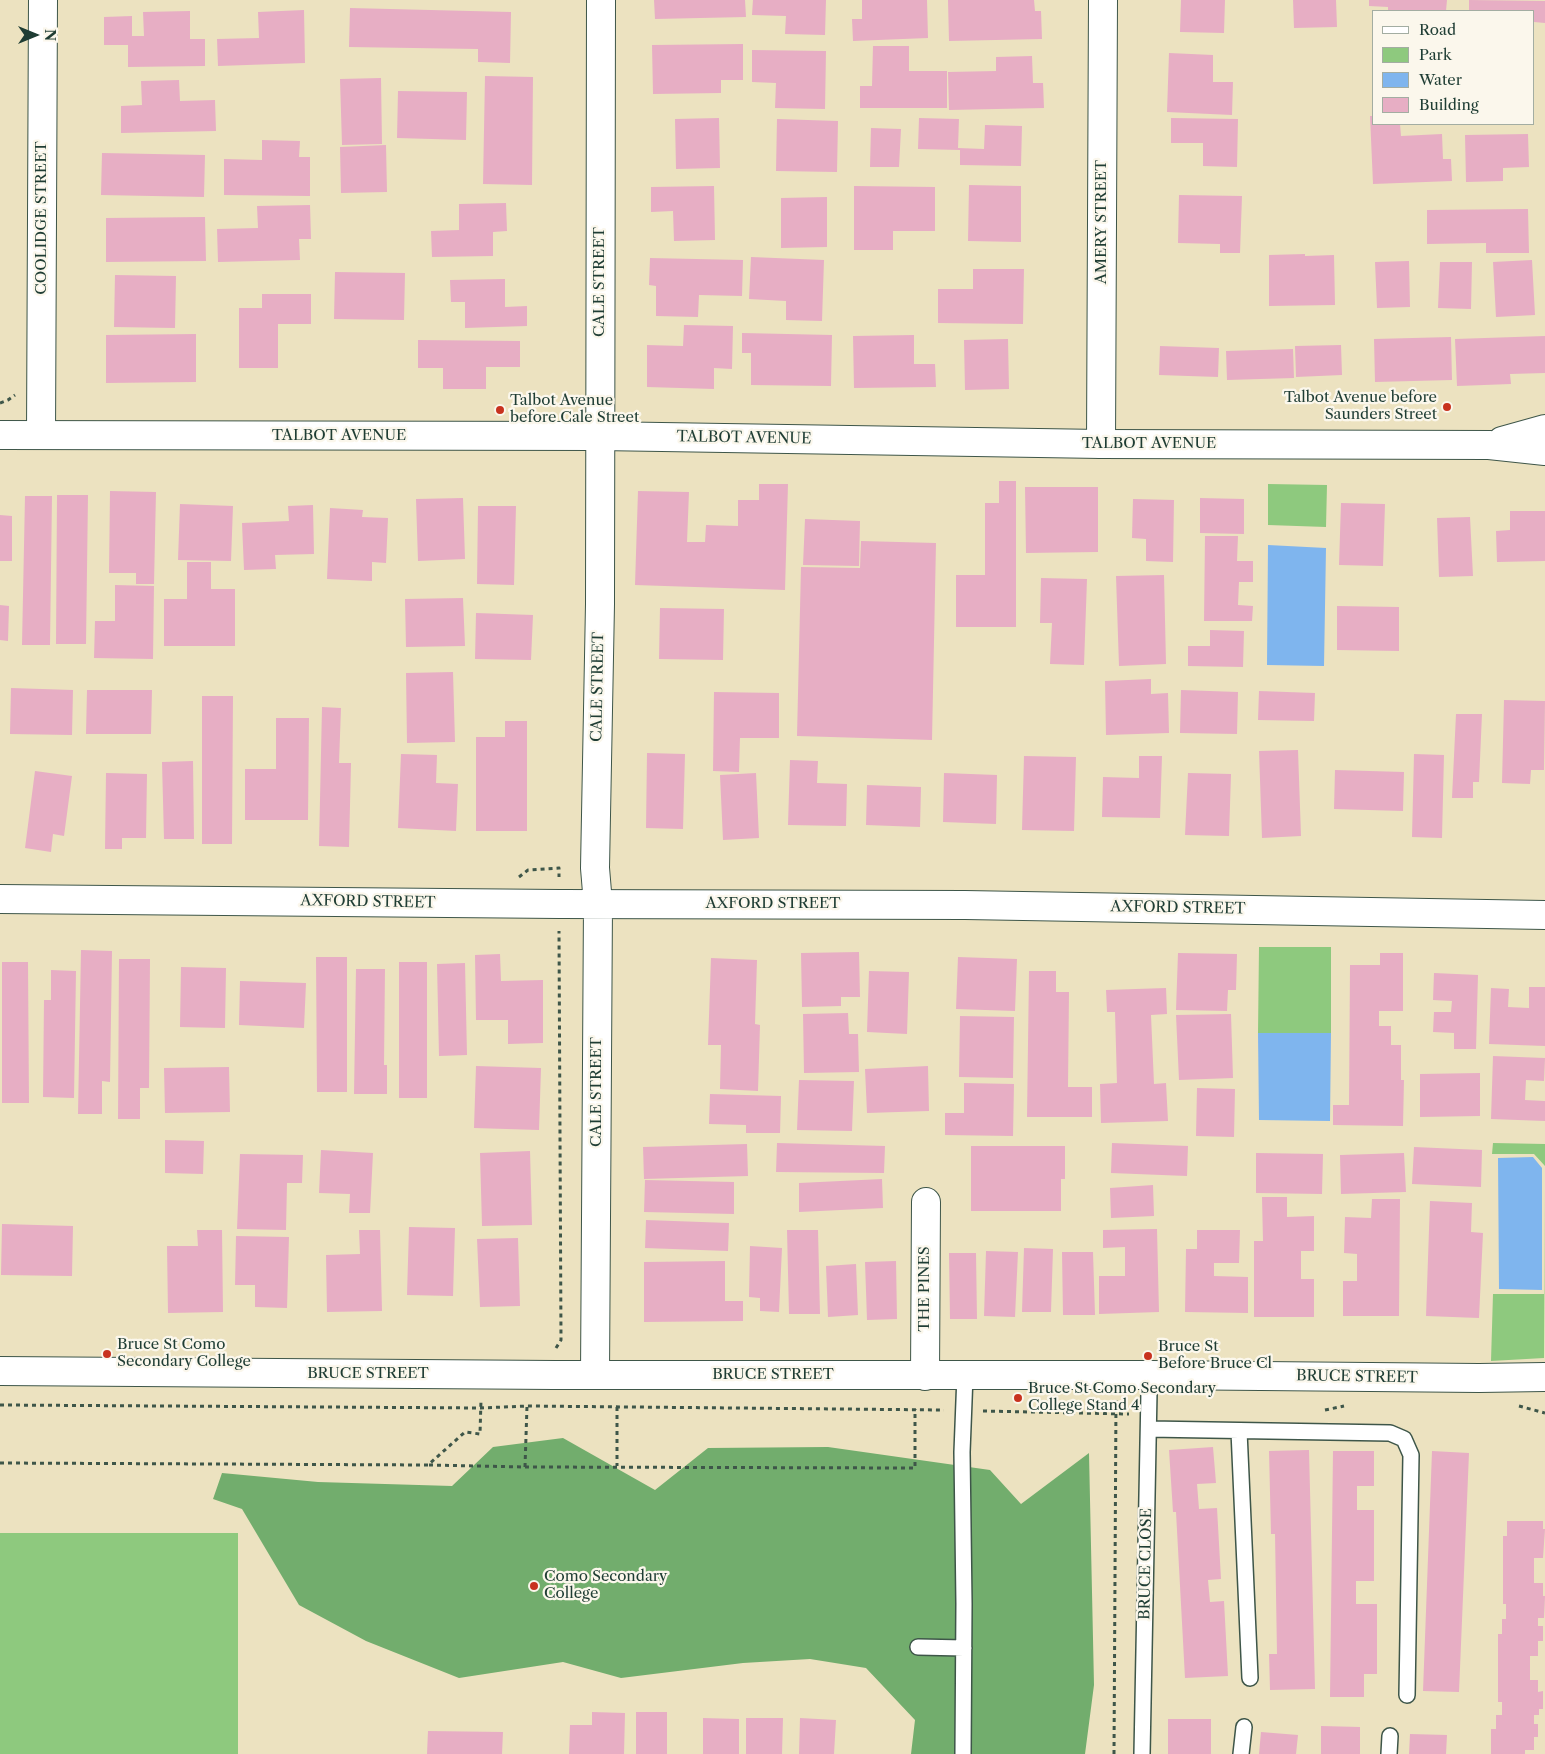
<!DOCTYPE html>
<html>
<head>
<meta charset="utf-8">
<style>
  body { margin:0 }
  #map { position:relative; width:1545px; height:1754px; overflow:hidden; background:#ece2c0; font-family:"Libre Caslon Text",serif }
  canvas { display:block }
  .legend { position:absolute; left:1372px; top:10px; width:162px; height:115px; box-sizing:border-box; background:#fbf7ec; border:1px solid #a3ada2; margin:0; padding:6px 9px; list-style:none; font-size:15px; color:#1f3d34 }
  .legend li { display:flex; align-items:center; gap:10px; height:25px }
  .legend b { width:25px; border:1px solid #a3ada2 }
  .north { position:absolute; left:10px; top:10px; width:50px; height:50px; -webkit-text-stroke:4px #fbf7ec; paint-order:stroke; rotate:90deg; font-size:14px; font-weight:700; line-height:20px; text-align:center; color:#1f3d34 }
  .north::after { content:''; display:block; margin:auto; width:18px; height:22px; background:#1f3d34; clip-path:polygon(50% 0,100% 100%,50% 72%,0 100%) }
</style>
</head>
<body>
<div id="map">
<canvas width="1545" height="1754"></canvas>
<ul class="legend">
<li><b style="height:6px;background:#fff"></b>Road</li>
<li><b style="height:14px;background:#8ec97e"></b>Park</li>
<li><b style="height:14px;background:#7fb5ee"></b>Water</li>
<li><b style="height:14px;background:#e7aec4"></b>Building</li>
</ul>
<div class="north">N</div>
</div>
<script>
const c = document.querySelector('canvas').getContext('2d');
c.lineJoin = 'round';
function paint(path, color) {
  c.fillStyle = color;
  c.fill(path, 'evenodd');
}
function shape(rows) {
  const path = new Path2D();
  for (const r of rows) {
    path.moveTo(r[0], r[1]);
    for (let i = 2; i < r.length; i += 2) path.lineTo(r[i], r[i + 1]);
  }
  return path;
}
function trace(path, color, width, dash) {
  c.strokeStyle = color;
  c.lineWidth = width;
  c.lineCap = dash ? 'butt' : 'round';
  c.setLineDash(dash || []);
  c.stroke(path);
}
function drawText(font, color, halo, rows, align = 'center') {
  c.font = font + ' "Libre Caslon Text",serif';
  c.lineWidth = 4.5;
  c.setLineDash([]);
  c.textBaseline = 'middle';
  c.strokeStyle = halo;
  c.fillStyle = color;
  for (const [text, x, y, turn = 0] of rows) {
    c.save();
    c.translate(x, y);
    c.rotate((+turn || 0) * Math.PI / 180);
    c.textAlign = isNaN(turn) ? turn : align;
    if (halo) c.strokeText(text, 0, 0);
    c.fillText(text, 0, 0);
    c.restore();
  }
}
paint(shape([
  [1268,484,1327,485,1326,527,1268,525],
  [1259,947,1331,947,1331,1033,1258,1033],
  [1493,1143,1545,1144,1545,1166,1534,1154,1492,1154],
  [1545,1188,1544,1358,1491,1361,1493,1294,1544,1294],
  [0,1533,238,1533,238,1754,0,1754]
]), '#8ec97e');
paint(shape([
  [563,1438,655,1490,708,1448,828,1447,990,1470,1021,1504,1089,1453,1094,1685,1085,1754,911,1754,915,1720,866,1668,810,1659,743,1663,621,1678,563,1662,459,1678,366,1641,299,1605,242,1509,213,1499,222,1473,318,1482,452,1486,493,1447]
]), '#72ad6d');
paint(shape([
  [1268,545,1326,548,1324,666,1267,665],
  [1258,1033,1331,1033,1330,1121,1259,1120],
  [1533,1157,1542,1168,1542,1290,1499,1289,1498,1158]
]), '#7fb5ee');
paint(shape([
  [654,0,745,0,746,17,655,19],
  [753,0,826,0,825,35,785,34,786,16,752,15],
  [862,0,927,0,928,38,853,41,852,19,862,19],
  [948,0,1034,0,1035,11,1041,11,1042,39,949,41],
  [1181,0,1225,0,1224,33,1180,32],
  [1293,0,1336,0,1337,27,1294,28],
  [1369,0,1447,0,1446,11,1388,11,1388,7,1369,6],
  [1469,0,1545,1,1545,23,1534,22,1534,11,1469,11],
  [350,8,511,12,510,63,478,62,478,49,349,47],
  [304,10,305,63,218,66,217,39,259,38,258,12],
  [190,11,190,39,205,39,205,66,128,67,128,45,104,45,104,17,132,16,132,36,144,36,143,12],
  [743,44,743,80,721,80,721,93,653,94,652,45],
  [873,46,909,46,909,71,947,71,947,108,860,108,860,86,872,86],
  [752,50,826,51,825,109,775,108,776,83,752,82],
  [1169,53,1213,55,1213,82,1233,82,1232,115,1167,112],
  [1032,56,1033,83,1043,83,1044,108,949,110,948,72,996,71,996,57],
  [485,76,533,77,532,185,483,184],
  [381,78,382,144,342,145,340,79],
  [179,80,180,101,215,100,216,131,121,133,121,106,142,105,141,81],
  [398,91,467,92,466,140,397,138],
  [1370,116,1374,116,1374,124,1400,124,1401,136,1442,134,1443,159,1451,159,1452,181,1373,184],
  [719,118,720,168,676,169,675,119],
  [919,118,959,119,958,148,984,149,985,125,1022,126,1021,166,960,165,960,150,918,149],
  [1171,118,1238,119,1237,167,1203,166,1203,143,1171,143],
  [777,119,838,121,837,172,776,171],
  [871,128,901,129,899,167,870,167],
  [1528,134,1529,167,1503,168,1503,181,1466,182,1465,135],
  [262,140,300,141,299,157,310,157,310,196,224,195,224,159,262,160],
  [386,145,387,192,341,193,340,147],
  [102,153,205,155,204,197,101,195],
  [969,185,1021,186,1021,242,968,241],
  [714,186,715,240,674,241,673,211,651,212,651,187],
  [854,186,935,187,935,231,893,231,893,250,854,250],
  [1179,195,1242,196,1240,253,1220,253,1220,244,1178,243],
  [827,197,827,247,781,248,781,198],
  [506,203,507,231,493,232,493,256,432,257,431,231,459,230,459,204],
  [310,205,311,239,299,239,300,260,218,262,217,229,258,228,257,206],
  [1528,209,1529,253,1486,253,1486,243,1427,244,1427,210],
  [205,217,206,261,106,262,106,218],
  [1305,254,1305,256,1334,255,1335,305,1269,306,1269,255],
  [751,257,824,260,822,321,786,320,786,301,749,299],
  [650,258,743,260,742,296,699,295,698,317,656,316,656,286,649,285],
  [1532,260,1535,315,1496,317,1493,262],
  [1409,261,1410,307,1377,308,1375,262],
  [1440,262,1472,262,1471,309,1438,308],
  [973,269,1024,269,1023,324,938,323,938,289,973,289],
  [335,272,405,273,404,320,334,319],
  [115,275,176,276,175,328,114,327],
  [505,279,505,307,527,306,527,326,465,328,465,302,451,302,450,280],
  [262,294,311,294,311,324,278,324,278,368,239,368,239,308,262,308],
  [684,325,733,326,732,369,714,368,714,389,647,387,647,345,683,346],
  [742,333,832,335,831,386,751,385,751,353,742,353],
  [196,334,196,382,106,383,106,335],
  [914,335,914,364,935,364,936,387,854,388,853,336],
  [1545,336,1545,373,1510,374,1511,384,1457,386,1455,339],
  [1451,337,1452,380,1375,382,1374,339],
  [1008,339,1009,389,965,390,964,340],
  [418,340,520,341,520,367,486,367,486,389,443,389,443,368,418,368],
  [1341,345,1342,375,1296,377,1295,346],
  [1160,346,1219,348,1218,377,1159,375],
  [1293,349,1294,378,1227,380,1226,351],
  [999,481,1016,481,1016,627,956,627,956,575,985,575,985,503,999,503],
  [759,484,788,484,785,590,635,585,638,491,689,492,687,542,705,542,706,525,738,526,738,500,759,500],
  [1025,487,1098,487,1098,552,1026,553],
  [110,491,156,492,154,584,136,584,136,573,109,573],
  [57,495,88,495,86,644,56,644],
  [25,496,52,496,50,645,22,645],
  [463,498,465,559,418,561,416,499],
  [1200,498,1244,499,1244,534,1200,533],
  [1133,499,1174,500,1173,562,1146,561,1146,539,1132,538],
  [1341,503,1385,504,1383,566,1339,565],
  [180,504,233,506,231,561,178,560],
  [313,505,314,554,275,555,276,569,244,570,242,523,289,521,288,506],
  [478,506,516,506,514,585,477,584],
  [330,508,363,510,362,517,388,518,386,563,372,562,372,581,327,579],
  [1510,511,1545,511,1545,561,1497,562,1496,531,1510,530],
  [0,515,12,516,12,561,0,561],
  [1470,517,1473,576,1439,577,1437,518],
  [805,519,860,521,859,566,803,565],
  [1205,536,1238,536,1237,561,1253,561,1253,582,1239,582,1238,605,1253,606,1252,621,1204,621],
  [861,541,936,543,932,740,797,736,801,567,860,568],
  [187,562,211,562,211,589,235,589,235,646,164,646,164,599,187,599],
  [1164,575,1166,664,1119,666,1116,576],
  [1041,578,1087,579,1084,665,1050,664,1052,623,1040,623],
  [115,585,154,586,153,659,94,658,95,621,115,621],
  [463,598,465,646,406,647,405,599],
  [0,605,9,606,8,641,0,640],
  [1337,606,1399,607,1399,651,1337,650],
  [660,608,724,609,723,660,659,659],
  [476,613,533,615,531,660,475,659],
  [1210,630,1244,631,1243,667,1188,666,1188,646,1210,646],
  [453,672,455,742,407,743,406,673],
  [1151,679,1151,694,1168,693,1169,733,1106,735,1105,681],
  [11,688,73,690,72,735,10,734],
  [87,690,152,690,151,734,86,734],
  [1181,690,1238,692,1237,734,1180,733],
  [1259,691,1315,693,1314,721,1258,720],
  [714,692,779,693,779,738,740,738,739,772,713,771],
  [202,696,233,696,232,844,202,844],
  [1504,700,1545,701,1544,770,1531,770,1530,784,1502,783],
  [322,707,341,708,339,763,351,763,349,847,319,846],
  [1456,714,1482,714,1479,782,1473,782,1473,798,1452,798],
  [276,718,309,718,308,820,245,820,245,769,276,769],
  [505,721,527,721,527,831,476,831,476,737,505,737],
  [1298,750,1301,836,1262,838,1259,751],
  [647,753,685,754,683,829,646,828],
  [401,754,437,755,436,783,458,784,456,831,398,828],
  [1414,754,1444,755,1442,838,1412,837],
  [1024,756,1076,757,1074,831,1022,830],
  [1139,756,1162,756,1160,818,1102,817,1103,777,1139,778],
  [790,760,818,761,817,783,847,784,846,826,788,825],
  [193,761,194,839,164,839,162,762],
  [1335,770,1404,772,1403,811,1334,809],
  [35,771,72,776,64,836,53,834,51,852,25,848],
  [106,773,147,774,146,838,122,838,122,849,105,849],
  [756,773,759,838,723,840,720,775],
  [944,773,997,775,996,824,943,822],
  [1188,773,1231,774,1229,836,1185,835],
  [867,785,921,787,920,827,866,825],
  [81,950,112,951,110,1082,102,1081,102,1114,78,1114],
  [859,952,860,997,841,997,841,1006,802,1007,801,953],
  [1178,953,1237,954,1236,990,1228,990,1227,1011,1176,1010],
  [1380,953,1403,953,1403,1011,1379,1011,1379,1026,1391,1026,1391,1045,1401,1045,1401,1080,1404,1080,1403,1126,1333,1125,1333,1105,1349,1105,1350,965,1380,965],
  [500,954,501,981,543,980,543,1043,508,1044,508,1020,476,1020,475,955],
  [316,957,347,957,347,1092,317,1092],
  [958,957,1017,959,1015,1011,956,1009],
  [711,958,757,960,755,1024,760,1025,758,1091,720,1089,721,1045,708,1045],
  [119,959,150,959,149,1088,140,1088,140,1119,118,1119],
  [2,962,28,962,29,1103,2,1103],
  [399,962,427,962,427,1098,399,1098],
  [465,963,467,1055,439,1056,437,964],
  [181,967,226,968,225,1028,180,1027],
  [356,969,385,969,384,1065,387,1065,387,1094,354,1094],
  [51,970,76,971,74,1098,43,1097,44,1000,51,1000],
  [869,971,909,972,907,1034,867,1032],
  [1029,971,1056,971,1056,992,1069,992,1068,1087,1092,1087,1092,1117,1027,1117],
  [1434,973,1478,975,1476,1049,1454,1049,1454,1033,1433,1032,1434,1012,1451,1012,1452,1001,1433,1000],
  [240,981,306,983,304,1028,239,1025],
  [1529,987,1545,987,1545,1046,1489,1044,1491,988,1509,989,1508,1007,1529,1008],
  [1166,988,1167,1014,1151,1015,1154,1084,1166,1083,1168,1121,1101,1123,1100,1084,1117,1083,1115,1012,1107,1012,1106,990],
  [848,1013,849,1034,858,1034,859,1072,804,1073,803,1014],
  [1231,1014,1233,1078,1179,1080,1176,1015],
  [960,1016,1014,1017,1013,1078,959,1077],
  [1493,1056,1545,1058,1544,1081,1526,1080,1525,1100,1545,1101,1545,1121,1491,1119],
  [476,1066,541,1068,539,1130,474,1128],
  [928,1066,929,1111,867,1113,865,1069],
  [229,1067,230,1112,165,1113,164,1068],
  [1480,1073,1480,1116,1420,1117,1420,1074],
  [799,1080,854,1081,852,1131,797,1130],
  [964,1083,1014,1084,1013,1136,945,1135,945,1113,964,1113],
  [1197,1088,1235,1089,1234,1137,1196,1136],
  [710,1094,781,1096,780,1133,746,1133,746,1125,709,1124],
  [165,1140,204,1141,203,1174,165,1173],
  [777,1143,885,1146,884,1173,776,1172],
  [1112,1143,1188,1146,1187,1176,1111,1173],
  [747,1144,748,1176,644,1179,643,1147],
  [971,1146,1065,1146,1065,1179,1061,1179,1061,1211,971,1211],
  [1414,1147,1482,1150,1481,1187,1412,1184],
  [321,1150,373,1153,370,1213,349,1213,350,1194,319,1193],
  [530,1151,532,1225,482,1226,480,1153],
  [1256,1153,1323,1154,1322,1194,1256,1193],
  [1404,1153,1406,1192,1341,1194,1340,1155],
  [240,1154,303,1155,302,1183,287,1183,286,1230,237,1229],
  [882,1179,883,1208,799,1212,799,1183],
  [645,1180,734,1182,734,1214,644,1212],
  [1153,1185,1154,1216,1111,1218,1110,1188],
  [1262,1197,1287,1197,1287,1217,1314,1216,1314,1251,1301,1251,1301,1279,1314,1279,1314,1317,1254,1317,1254,1241,1263,1241],
  [1372,1199,1400,1199,1399,1316,1343,1316,1343,1281,1357,1281,1357,1254,1344,1253,1345,1217,1371,1218],
  [1430,1201,1472,1203,1471,1232,1483,1233,1479,1318,1426,1316],
  [646,1220,729,1223,728,1251,645,1248],
  [2,1224,73,1226,72,1276,1,1275],
  [409,1227,455,1228,453,1296,407,1295],
  [1157,1229,1159,1312,1099,1314,1099,1276,1125,1276,1125,1247,1103,1248,1103,1230],
  [197,1230,222,1230,223,1312,168,1313,167,1246,198,1246],
  [359,1230,380,1230,382,1311,327,1312,326,1255,360,1254],
  [787,1230,818,1230,820,1314,789,1314],
  [1197,1230,1240,1230,1239,1263,1214,1263,1214,1276,1248,1277,1248,1313,1185,1312,1186,1249,1197,1249],
  [236,1236,289,1237,287,1308,255,1307,255,1285,235,1285],
  [518,1238,520,1306,480,1307,477,1239],
  [750,1246,782,1248,779,1312,760,1311,760,1298,749,1297],
  [1024,1248,1053,1249,1051,1312,1022,1312],
  [986,1251,1018,1252,1015,1317,984,1316],
  [1062,1252,1093,1252,1095,1315,1063,1315],
  [949,1253,976,1253,977,1319,950,1319],
  [725,1261,725,1301,743,1301,743,1321,644,1322,644,1262],
  [896,1261,897,1319,867,1320,865,1262],
  [856,1264,858,1315,828,1317,826,1266],
  [1213,1447,1216,1483,1197,1484,1199,1509,1217,1508,1221,1579,1208,1580,1210,1602,1224,1601,1228,1676,1185,1678,1176,1512,1173,1512,1169,1450],
  [1309,1450,1315,1689,1270,1690,1269,1654,1277,1654,1275,1534,1271,1534,1269,1451],
  [1333,1451,1374,1451,1374,1486,1357,1486,1357,1510,1374,1510,1374,1581,1356,1581,1356,1604,1377,1604,1377,1674,1364,1674,1364,1697,1330,1697],
  [1432,1451,1469,1453,1459,1692,1423,1691],
  [1507,1521,1543,1521,1543,1529,1545,1529,1543,1558,1534,1558,1534,1583,1543,1583,1543,1596,1545,1596,1544,1618,1538,1618,1538,1626,1543,1626,1543,1641,1538,1641,1538,1656,1530,1656,1530,1680,1538,1680,1538,1692,1543,1691,1543,1709,1539,1709,1539,1715,1534,1715,1534,1724,1538,1724,1538,1737,1534,1737,1534,1750,1525,1750,1525,1754,1491,1754,1491,1729,1496,1729,1496,1715,1502,1715,1502,1702,1498,1702,1498,1634,1502,1634,1502,1619,1506,1619,1506,1604,1503,1604,1503,1536,1507,1536],
  [592,1712,625,1713,624,1754,569,1754,570,1725,592,1725],
  [636,1712,667,1712,667,1754,636,1754],
  [703,1718,739,1719,739,1754,703,1754],
  [746,1718,783,1718,782,1754,746,1754],
  [800,1718,836,1720,834,1754,799,1754],
  [1168,1719,1211,1719,1211,1754,1168,1754],
  [1321,1726,1360,1727,1360,1754,1321,1754],
  [428,1731,503,1732,502,1754,427,1754],
  [1261,1732,1298,1735,1296,1754,1259,1754],
  [1410,1734,1447,1735,1446,1754,1409,1754]
]), '#e7aec4');
const lane = shape([
  [1149,1429,1390,1433,1404,1439,1411,1455,1407,1695],
  [1239,1431,1250,1678],
  [918,1647,964,1648],
  [963,1754,964,1604,962,1452,965,1375],
  [1142,1754,1149,1392,1152,1375],
  [1241,1754,1244,1727],
  [1389,1754,1390,1736]
]);
const street = shape([
  [41,435,43,0],
  [1101,444,1103,0],
  [0,899,559,904,965,905,1545,915],
  [0,1371,555,1375,1152,1375,1479,1378,1545,1377],
  [595,1375,598,904,595,868,600,604,601,0],
  [925,1376,926,1202]
]);
const secondary = shape([
  [0,435,599,436,1101,444,1489,445,1545,451],
  [1502,441,1545,429]
]);
trace(lane, '#3e5649', 18);
trace(street, '#3e5649', 30);
trace(secondary, '#3e5649', 30);
trace(shape([
  [0,403,8,400,15,395],
  [519,877,528,870,559,868,559,877],
  [556,1348,561,1340,559,931],
  [0,1405,481,1408,527,1406,944,1410],
  [1519,1406,1545,1413],
  [617,1407,617,1466],
  [1325,1410,1344,1406],
  [983,1411,1129,1414],
  [0,1463,428,1465,465,1432,480,1434,481,1400],
  [429,1465,525,1467,915,1468,915,1409],
  [525,1467,527,1406],
  [1114,1754,1116,1400]
]), '#3e5649', 3, [4, 4]);
trace(lane, '#fff', 15);
trace(street, '#fff', 28);
trace(secondary, '#fff', 28);
for (const [x, y, r, color] of [
  [1447,407,5,"#c8321e"],
  [500,410,5,"#c8321e"],
  [107,1354,5,"#c8321e"],
  [1148,1356,5,"#c8321e"],
  [1018,1398,5,"#c8321e"],
  [534,1586,5,"#c8321e"]
]) {
  const dot = new Path2D();
  dot.arc(x, y, r, 0, 2 * Math.PI);
  c.fillStyle = color;
  c.fill(dot);
  trace(dot, '#fbf7ec', 2);
}
drawText('15px', '#1f3d34', '#fbf7ec', [
  ["COOLIDGE STREET",42,218,-90],
  ["AMERY STREET",1102,222,-90],
  ["CALE STREET",600,282,-90],
  ["TALBOT AVENUE",339,436],
  ["TALBOT AVENUE",744,438,1],
  ["TALBOT AVENUE",1149,444],
  ["CALE STREET",598,687,-89],
  ["AXFORD STREET",368,902,1],
  ["AXFORD STREET",773,904],
  ["AXFORD STREET",1178,908,1],
  ["CALE STREET",597,1092,-90],
  ["THE PINES",925,1289,-90],
  ["BRUCE STREET",368,1374],
  ["BRUCE STREET",773,1375],
  ["BRUCE STREET",1357,1377,1],
  ["BRUCE CLOSE",1146,1564,-89]
]);
drawText('15px', '#1f3d34', '#fbf7ec', [
  ["Talbot Avenue before",1437,398,"right"],
  ["Saunders Street",1437,415,"right"],
  ["Talbot Avenue",510,401],
  ["before Cale Street",510,418],
  ["Bruce St Como",117,1345],
  ["Secondary College",117,1362],
  ["Bruce St",1158,1347],
  ["Before Bruce Cl",1158,1364],
  ["Bruce St Como Secondary",1028,1389],
  ["College Stand 4",1028,1406],
  ["Como Secondary",544,1577],
  ["College",544,1594]
], 'left');
</script>
</body>
</html>
